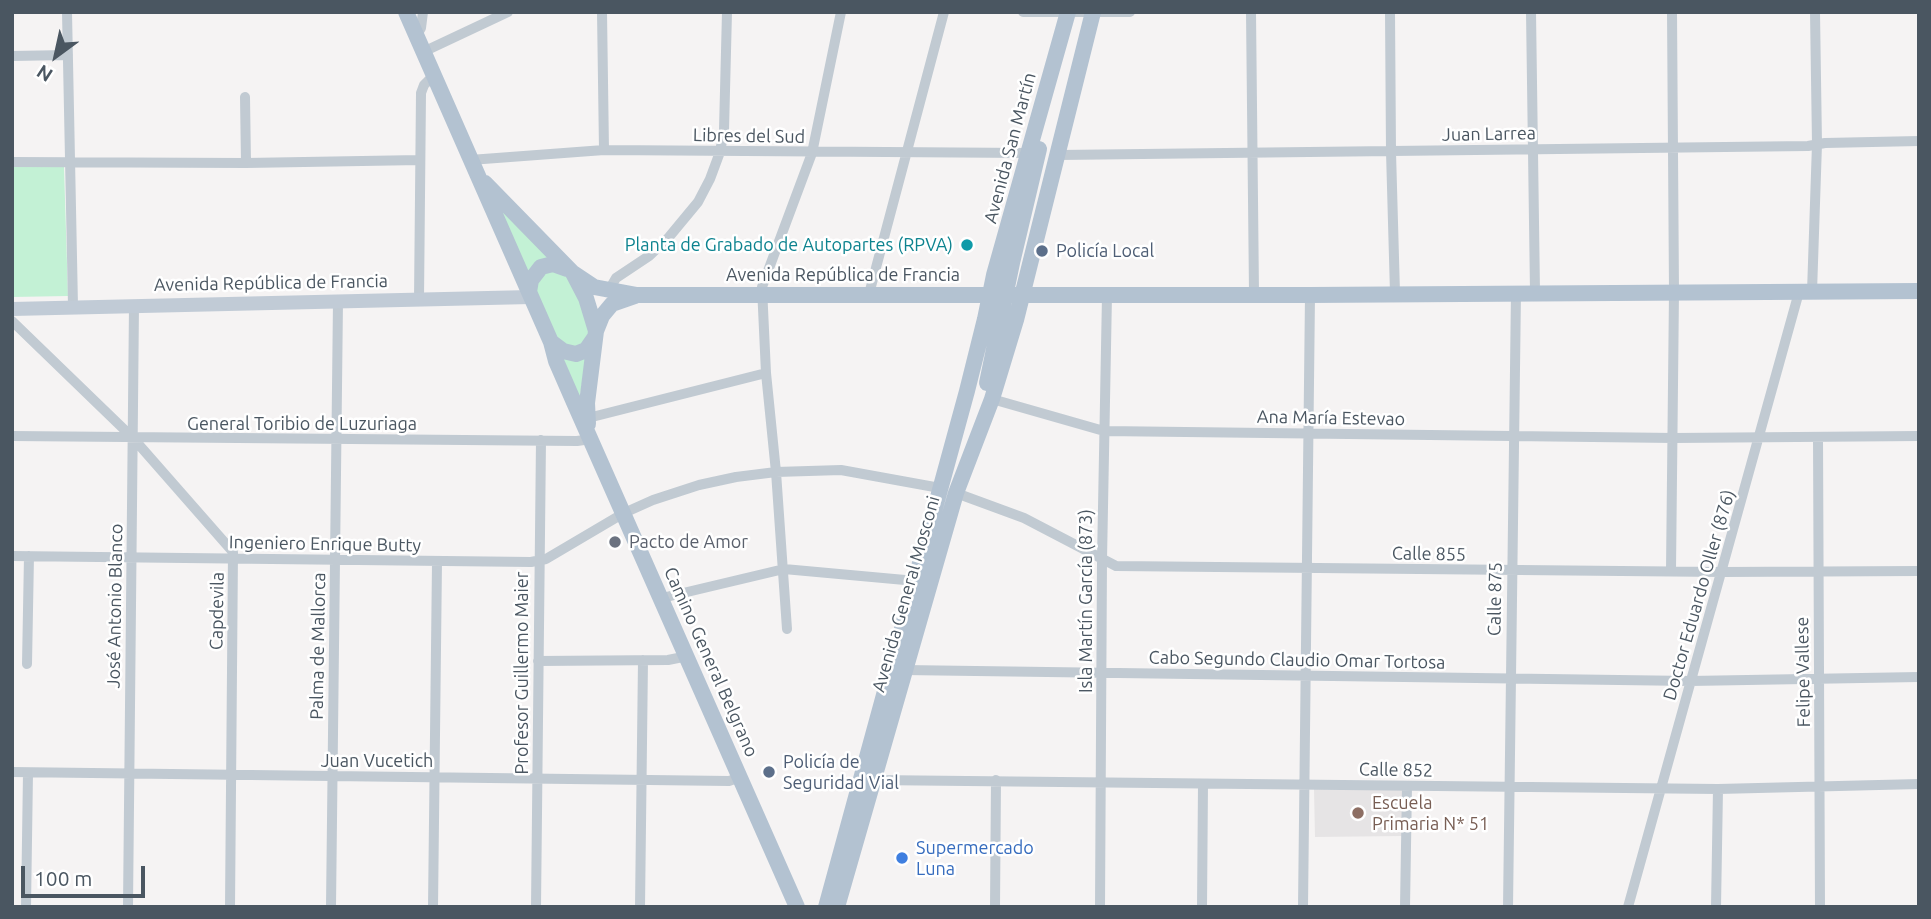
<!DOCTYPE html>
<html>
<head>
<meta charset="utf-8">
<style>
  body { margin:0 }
  #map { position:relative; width:1931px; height:919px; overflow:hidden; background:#f5f3f3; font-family:Ubuntu,sans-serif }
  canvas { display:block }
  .frame { position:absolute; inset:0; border:14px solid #4a5661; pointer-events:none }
  .north { position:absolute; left:21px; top:21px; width:70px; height:70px; -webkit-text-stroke:5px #fff; paint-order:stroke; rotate:213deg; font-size:19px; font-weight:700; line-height:28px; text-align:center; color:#4a5661 }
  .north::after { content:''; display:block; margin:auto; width:24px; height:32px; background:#4a5661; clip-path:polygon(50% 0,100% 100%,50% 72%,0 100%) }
  .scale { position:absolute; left:21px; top:866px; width:124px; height:32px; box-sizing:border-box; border:4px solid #4a5661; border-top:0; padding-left:9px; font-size:21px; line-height:24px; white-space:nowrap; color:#4a5661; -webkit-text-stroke:5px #fff; paint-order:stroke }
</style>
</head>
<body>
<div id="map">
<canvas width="1931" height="919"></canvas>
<div class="frame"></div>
<div class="north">N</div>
<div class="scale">100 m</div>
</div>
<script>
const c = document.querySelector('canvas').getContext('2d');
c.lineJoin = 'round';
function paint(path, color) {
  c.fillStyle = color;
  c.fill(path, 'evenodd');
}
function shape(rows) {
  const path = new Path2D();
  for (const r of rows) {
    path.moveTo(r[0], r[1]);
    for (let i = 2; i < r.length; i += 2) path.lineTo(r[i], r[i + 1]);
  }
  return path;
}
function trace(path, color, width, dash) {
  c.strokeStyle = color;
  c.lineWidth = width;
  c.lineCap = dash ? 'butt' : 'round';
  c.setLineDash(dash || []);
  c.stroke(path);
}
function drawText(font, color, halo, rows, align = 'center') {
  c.font = font + ' Ubuntu,sans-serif';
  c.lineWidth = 5;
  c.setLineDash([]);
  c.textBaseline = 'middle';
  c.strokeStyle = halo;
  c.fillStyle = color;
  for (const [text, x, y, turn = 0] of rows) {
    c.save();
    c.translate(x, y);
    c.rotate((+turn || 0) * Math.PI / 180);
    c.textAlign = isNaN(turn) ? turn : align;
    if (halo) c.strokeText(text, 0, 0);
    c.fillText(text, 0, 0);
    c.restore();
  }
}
paint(shape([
  [1314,789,1403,790,1402,836,1315,837]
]), '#e6e4e5');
paint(shape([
  [12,167,64,167,68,296,12,297],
  [504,210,555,261,527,276,500,212],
  [549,268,571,279,592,329,582,348,558,343,533,290],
  [587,352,579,402,562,355]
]), '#c3f1d5');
trace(shape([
  [67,12,73,306],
  [602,12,604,150],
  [1023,12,1130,12],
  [1251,12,1254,293],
  [1390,12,1391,152,1395,293],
  [1531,12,1535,292],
  [416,36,421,28,423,12],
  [423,52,508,12],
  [12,56,68,55],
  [245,97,246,163],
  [1059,155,1808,146,1825,143,1919,141],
  [470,160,604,150,1027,153],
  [12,162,246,163,420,160],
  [609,290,616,278,649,256,669,237,698,202,710,179,720,152,724,130,727,12],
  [1812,292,1817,144,1815,12],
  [869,294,944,12],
  [419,299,421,93,424,85,434,75],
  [12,321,133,438,233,552,230,907],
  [992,399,1104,431,1674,438,1919,436],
  [588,418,766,373],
  [12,436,577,441,591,439],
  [1818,437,1820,907],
  [956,493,1024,518,1116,566,1722,572,1919,571],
  [12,556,531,562,546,559,624,513,653,500,699,485,736,477,776,472,841,470,940,488],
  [1671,570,1674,292,1672,12],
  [662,598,784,569,916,581],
  [787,629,776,472,766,373,762,287,812,153,841,12],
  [538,661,668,660,688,656],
  [27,664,29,556],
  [904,670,1690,681,1919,677],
  [12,772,729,781,741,777],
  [873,780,1718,789,1919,784],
  [26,907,28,773],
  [128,907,134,305],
  [331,907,338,301],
  [433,907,437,562],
  [536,907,541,440],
  [640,907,643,660],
  [995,907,996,780],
  [1100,907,1102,560,1107,295],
  [1202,907,1203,784],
  [1303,907,1310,295],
  [1405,907,1407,786],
  [1508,907,1516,292],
  [1628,907,1799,292],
  [1716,907,1718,789]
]), '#c1cad2', 10);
trace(shape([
  [12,309,531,297]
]), '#c1cbd6', 14);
trace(shape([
  [406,12,551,342,556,361,573,400,797,907],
  [485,183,573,273,586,298,596,331,587,403,588,424],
  [573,273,594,287,637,295,1310,295,1919,291],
  [529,292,531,280,541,267,553,264,567,269],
  [596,331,602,316,612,304,635,296],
  [551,342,563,351,576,354,586,350,595,337],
  [987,383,1012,263,1039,149],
  [826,907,967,391,985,319,994,275,1068,12],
  [837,907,956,493,992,399,1016,320,1093,12]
]), '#b3c2d1', 16);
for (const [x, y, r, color] of [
  [967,245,7,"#0f9aa8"],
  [1042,251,7,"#5c6f8a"],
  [615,542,7,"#6b7280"],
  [769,772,7,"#5c6f8a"],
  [1358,813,7,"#8d6e63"],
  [902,858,7,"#3f7fe0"]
]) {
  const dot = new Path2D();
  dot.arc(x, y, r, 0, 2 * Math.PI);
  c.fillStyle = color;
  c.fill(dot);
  trace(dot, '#fff', 2.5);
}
drawText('18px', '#4a5661', '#fff', [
  ["Juan Larrea",1489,134,-1],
  ["Libres del Sud",749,136,1],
  ["Avenida San Martín",1010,148,-75],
  ["Avenida República de Francia",843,275],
  ["Avenida República de Francia",271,283,-1],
  ["Ana María Estevao",1331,418,1],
  ["General Toribio de Luzuriaga",302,424],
  ["Ingeniero Enrique Butty",325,544,1],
  ["Calle 855",1429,554,1],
  ["Avenida General Mosconi",906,594,-74],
  ["Doctor Eduardo Oller (876)",1699,595,-74],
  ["Calle 875",1495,599,-89],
  ["Isla Martín García (873)",1086,601,-90],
  ["José Antonio Blanco",115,606,-89],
  ["Capdevila",217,611,-89],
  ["Palma de Mallorca",318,646,-89],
  ["Cabo Segundo Claudio Omar Tortosa",1297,660,1],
  ["Camino General Belgrano",711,662,66],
  ["Felipe Vallese",1803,672,-91],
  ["Profesor Guillermo Maier",522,673,-90],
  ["Juan Vucetich",377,761],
  ["Calle 852",1396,770,1]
]);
drawText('18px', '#0d838f', '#fff', [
  ["Planta de Grabado de Autopartes (RPVA)",953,245]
], 'right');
drawText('18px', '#4e5e75', '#fff', [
  ["Policía Local",1056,251],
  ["Policía de",783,762],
  ["Seguridad Vial",783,783]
], 'left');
drawText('18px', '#5b616d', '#fff', [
  ["Pacto de Amor",629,542]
], 'left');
drawText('18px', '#785e54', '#fff', [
  ["Escuela",1372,803],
  ["Primaria N* 51",1372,824]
], 'left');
drawText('18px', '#366cbe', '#fff', [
  ["Supermercado",916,848],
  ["Luna",916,869]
], 'left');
</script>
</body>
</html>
